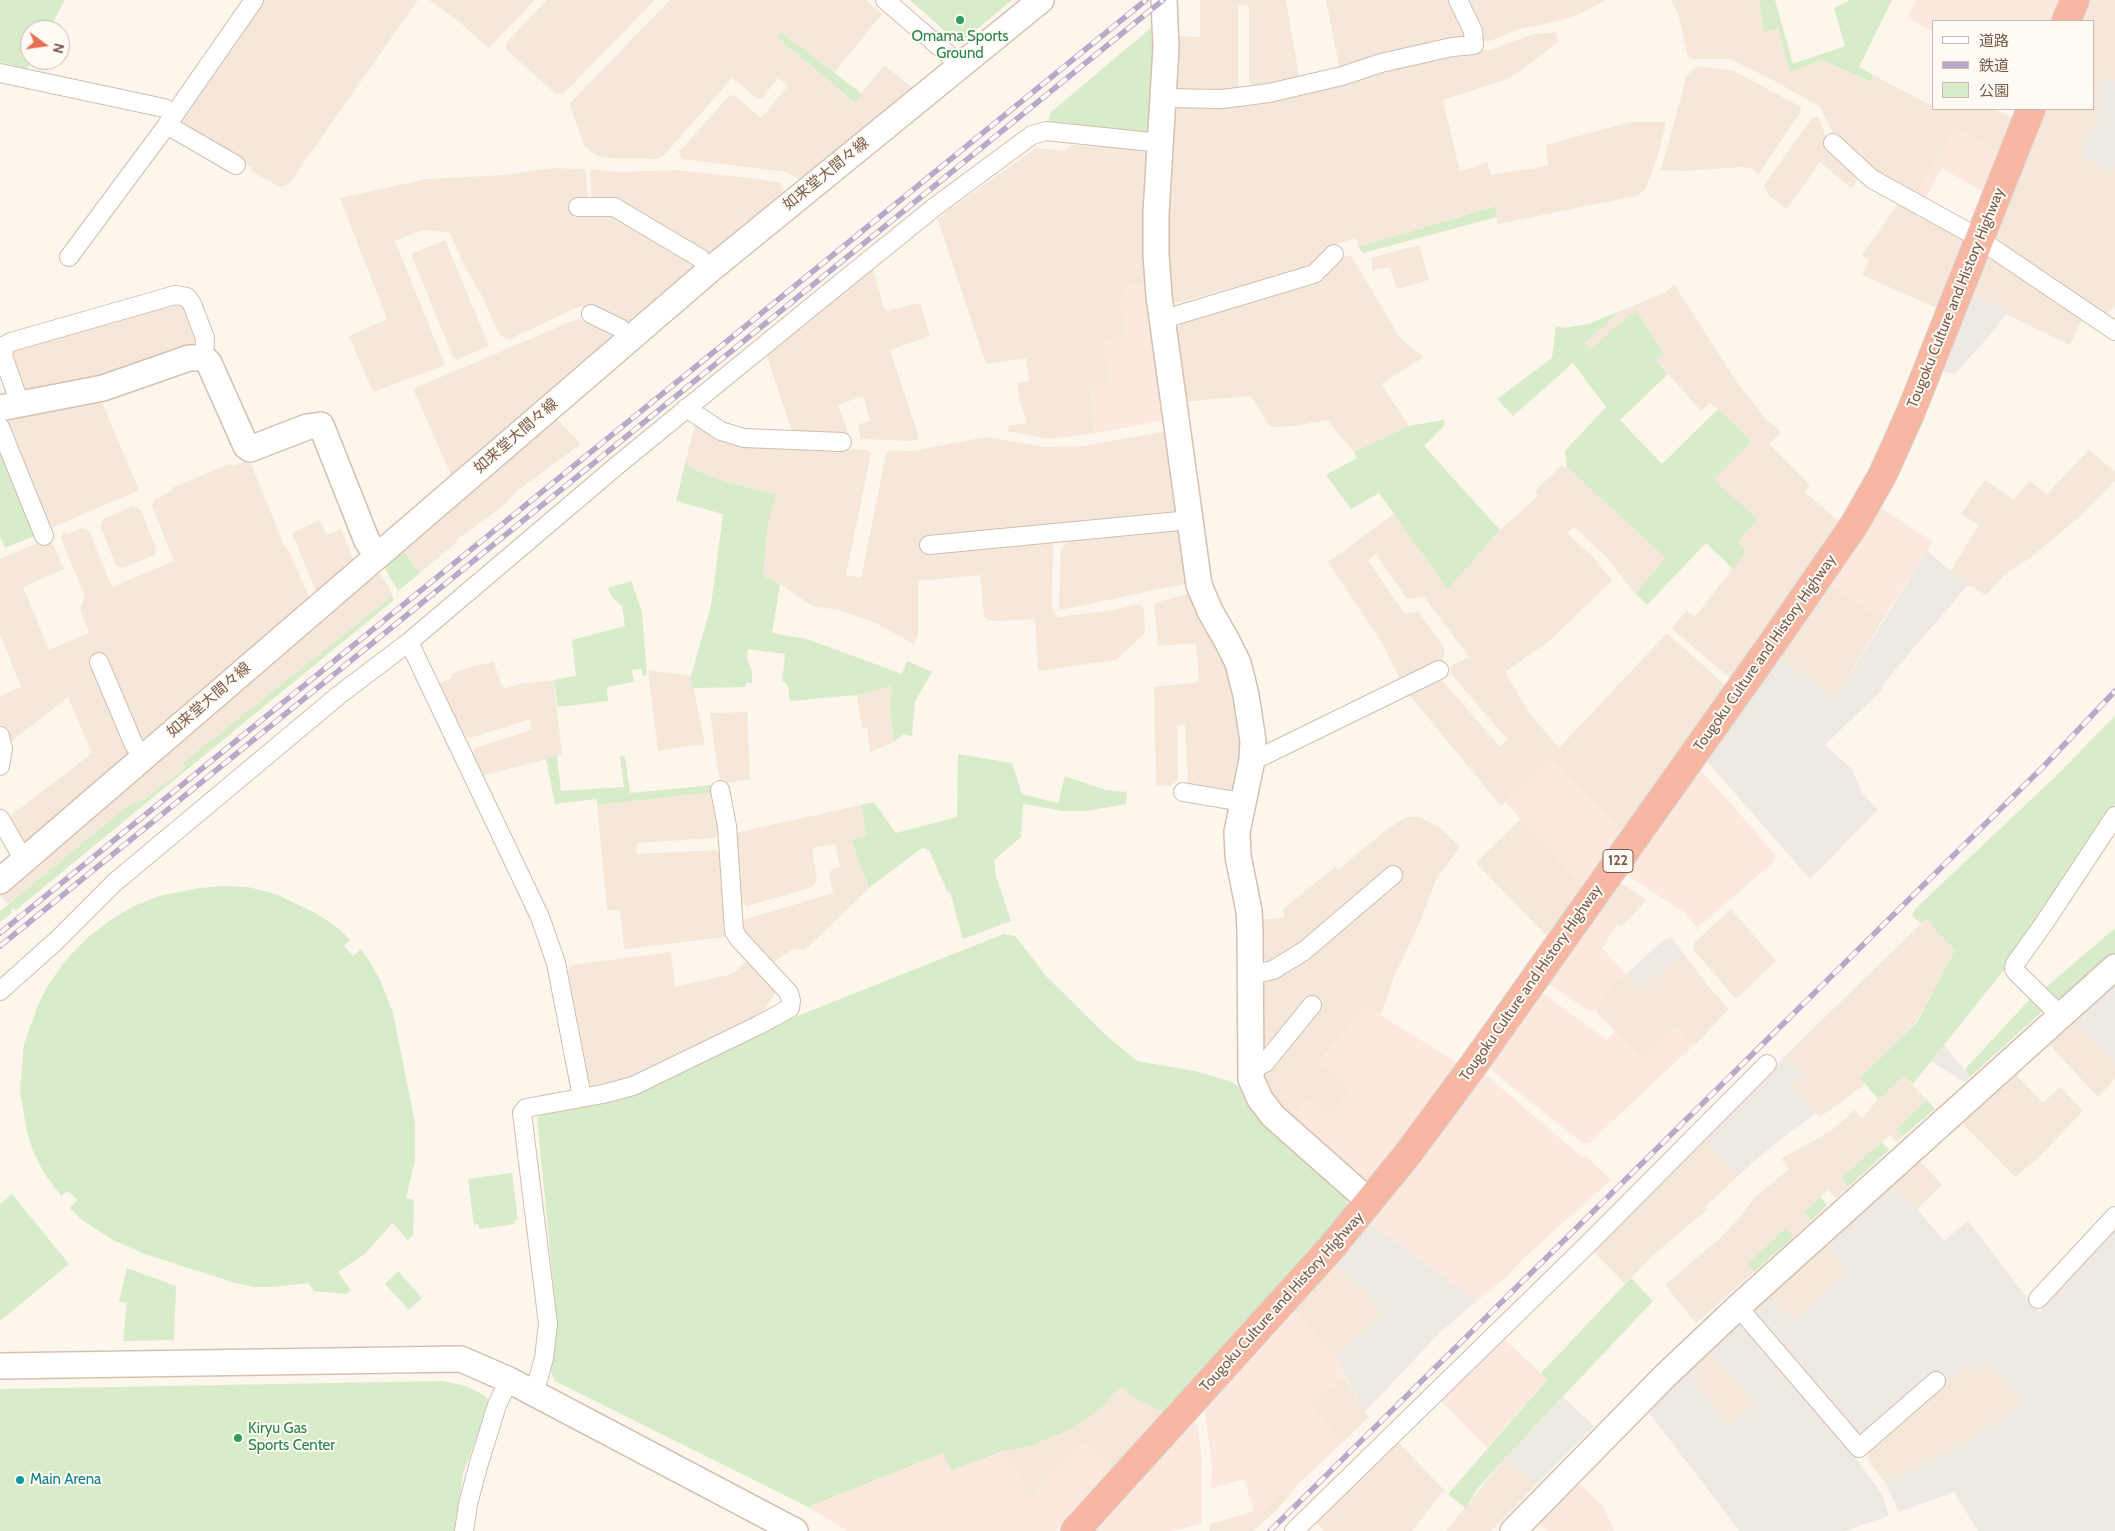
<!DOCTYPE html>
<html>
<head>
<meta charset="utf-8">
<style>
  body { margin:0 }
  #map { position:relative; width:2115px; height:1531px; overflow:hidden; background:#fdf6ec; font-family:Cabin,"Noto Sans JP",sans-serif }
  canvas { display:block }
  .legend { position:absolute; left:1932px; top:20px; width:162px; height:90px; box-sizing:border-box; background:#fffaf3; border:1px solid #cabbb1; margin:0; padding:6px 9px; list-style:none; font-size:15px; color:#7a5c4d }
  .legend li { display:flex; align-items:center; gap:10px; height:25px }
  .legend b { width:25px; border:1px solid #cabbb1 }
  .north { position:absolute; left:20px; top:20px; width:50px; height:50px; box-sizing:border-box; background:#fffaf3; border:1px solid #cabbb1; border-radius:50%; rotate:104deg; font-size:14px; font-weight:700; line-height:20px; text-align:center; color:#7a5c4d }
  .north::after { content:''; display:block; margin:auto; width:18px; height:22px; background:#e76f51; clip-path:polygon(50% 0,100% 100%,50% 72%,0 100%) }
</style>
</head>
<body>
<div id="map">
<canvas width="2115" height="1531"></canvas>
<ul class="legend">
<li><b style="height:6px;background:#fff"></b>道路</li>
<li><b style="height:6px;background:#b9a8c9"></b>鉄道</li>
<li><b style="height:14px;background:#d8ecc9"></b>公園</li>
</ul>
<div class="north">N</div>
</div>
<script>
const c = document.querySelector('canvas').getContext('2d');
c.lineJoin = 'round';
function paint(path, color) {
  c.fillStyle = color;
  c.fill(path, 'evenodd');
}
function shape(rows) {
  const path = new Path2D();
  for (const r of rows) {
    path.moveTo(r[0], r[1]);
    for (let i = 2; i < r.length; i += 2) path.lineTo(r[i], r[i + 1]);
  }
  return path;
}
function trace(path, color, width, dash) {
  c.strokeStyle = color;
  c.lineWidth = width;
  c.lineCap = dash ? 'butt' : 'round';
  c.setLineDash(dash || []);
  c.stroke(path);
}
function drawText(font, color, halo, rows, align = 'center') {
  c.font = font + ' Cabin,"Noto Sans JP",sans-serif';
  c.lineWidth = 4;
  c.setLineDash([]);
  c.textBaseline = 'middle';
  c.strokeStyle = halo;
  c.fillStyle = color;
  for (const [text, x, y, turn = 0] of rows) {
    c.save();
    c.translate(x, y);
    c.rotate((+turn || 0) * Math.PI / 180);
    c.textAlign = isNaN(turn) ? turn : align;
    if (halo) c.strokeText(text, 0, 0);
    c.fillText(text, 0, 0);
    c.restore();
  }
}
paint(shape([
  [264,0,418,0,288,185,280,187,251,171,252,167,182,126,180,118],
  [535,0,489,48,458,21,429,0],
  [547,0,655,0,563,94,556,94,506,49,506,43],
  [670,0,866,0,882,14,834,73,781,32,777,37,854,103,884,65,913,88,800,180,787,172,682,159,679,152,729,96,734,95,761,118,788,86,778,78,762,98,758,99,732,78,665,154,657,159,609,158,598,156,585,147,570,106,571,102],
  [1200,0,1286,0,1300,81,1257,89,1249,81,1249,6,1238,5,1238,90,1201,88,1201,90,1175,90,1174,36,1200,37],
  [1326,0,1453,0,1468,31,1462,39,1340,71],
  [1463,0,1606,0,1582,13,1559,21,1519,29,1490,41,1482,41],
  [1671,0,1760,0,1764,31,1778,28,1791,72,1823,60,1869,82,1873,75,1934,107,1934,109,1994,109,2013,118,1998,152,1955,128,1916,194,1887,182,1836,139,1820,107,1775,81,1730,59,1693,59,1688,57,1678,13],
  [2088,0,2115,0,2115,82,2105,77,2094,96,2094,21,2080,21],
  [1556,32,1558,42,1523,69,1507,79,1443,100,1460,172,1487,162,1491,175,1548,166,1546,145,1630,122,1666,122,1658,155,1646,188,1637,196,1498,224,1495,206,1358,247,1356,238,1328,247,1311,264,1292,271,1177,303,1168,299,1165,274,1172,110,1177,106,1221,108,1252,103,1457,51,1490,50,1533,34],
  [1698,66,1734,71,1801,107,1800,113,1758,175,1752,169,1744,167,1683,171,1661,170,1687,75],
  [2094,99,2103,104,2082,156,2109,171,2115,165,2115,306,2105,316,1996,243,1995,238,2045,109,2094,109],
  [1818,117,1830,146,1859,176,1852,189,1820,162,1787,209,1768,195,1764,185,1812,118],
  [1071,145,1136,149,1153,155,1152,289,1125,333,1103,342,1110,382,1089,386,1096,433,1049,439,1008,431,1009,426,1027,423,1020,401,1017,383,1029,381,1026,358,986,364,938,220,947,211,1036,148,1066,151],
  [553,168,585,169,588,200,692,260,693,271,629,324,580,306,510,339,500,336,483,298,464,265,450,233,422,230,395,241,445,365,373,392,349,336,387,319,340,198,427,179,504,175],
  [590,169,618,172,675,170,757,179,780,183,784,191,715,252,706,252,630,208,618,199,592,199],
  [1900,201,1964,240,1937,308,1862,275,1869,261,1862,255],
  [445,240,489,346,458,359,453,357,412,256,413,253],
  [1419,245,1429,280,1397,289,1390,267,1373,270,1371,258],
  [1346,255,1352,257,1400,338,1424,357,1381,384,1409,426,1354,452,1327,420,1295,426,1270,427,1251,396,1183,402,1173,333,1181,323,1320,283],
  [1991,256,2083,318,2070,345,2006,314,2006,310,1972,293,1987,258],
  [872,266,884,308,887,311,920,303,930,336,890,350,919,438,917,440,909,441,861,439,859,431,859,424,870,421,863,396,838,405,849,435,793,434,766,354],
  [1674,284,1736,381,1765,418,1781,432,1769,444,1810,485,1805,492,1840,522,1730,678,1671,628,1687,611,1695,617,1746,551,1737,543,1757,519,1712,480,1718,409,1710,403,1701,411,1656,360,1590,350,1585,343,1620,311,1666,292],
  [174,302,185,307,197,338,193,345,156,362,32,394,22,388,11,357,15,348],
  [577,319,589,321,616,334,616,336,452,477,413,389],
  [100,397,139,490,53,527,45,524,4,424,9,415],
  [554,416,581,444,518,490,503,506,456,540,457,542,420,573,401,548],
  [695,424,787,446,868,450,871,453,846,575,861,578,886,454,890,450,914,451,985,437,1045,447,1085,446,1170,430,1180,513,1050,541,1053,546,1052,604,1053,611,1059,617,1114,610,1139,604,1144,609,1145,633,1116,660,1038,671,1035,619,996,621,988,620,984,616,980,575,918,581,918,635,914,644,878,624,839,610,812,606,780,584,763,576,768,524,775,495,710,477,685,464],
  [2089,450,2115,471,2115,481,2079,517,2030,558,2005,574,1986,595,1968,585,1951,570,1979,525,1961,514,1985,480,2014,500,2029,481,2047,494],
  [245,461,251,464,284,545,290,553,310,599,149,739,138,737,129,749,126,757,28,844,20,842,8,818,92,753,68,697,12,741,9,740,0,723,0,696,21,687,0,634,0,559,45,540,53,544,64,569,23,587,49,650,89,633,80,609,85,597,61,538,64,532,67,534,82,528,89,531,112,587,174,561,152,506,155,499,172,491,172,488,229,464,235,466],
  [1562,465,1567,467,1667,558,1635,593,1606,557,1575,527,1567,533,1594,558,1612,580,1552,639,1505,672,1529,713,1559,748,1667,633,1725,685,1622,831,1550,758,1501,806,1406,691,1431,677,1442,680,1500,747,1507,739,1450,673,1451,666,1469,657,1424,597,1407,599,1376,554,1368,560,1404,613,1419,612,1445,649,1443,661,1401,682,1383,645,1328,562,1394,514,1448,588,1500,530,1538,496,1535,491],
  [133,506,141,510,156,549,155,555,123,568,116,566,101,527,103,519],
  [320,520,327,535,341,529,354,561,318,592,316,591,292,533],
  [1180,529,1188,583,1061,610,1059,605,1061,549,1070,539],
  [377,572,382,576,392,593,392,596,184,763,186,767,143,800,134,803,114,817,8,904,0,895],
  [1828,584,1883,619,1835,699,1779,656],
  [1190,593,1227,656,1244,726,1236,793,1193,788,1188,783,1185,725,1177,726,1178,780,1171,786,1156,785,1154,687,1199,682,1196,643,1158,646,1154,603],
  [494,662,503,689,520,684,554,680,562,755,481,776,471,756,475,748,532,730,530,719,470,738,461,734,439,687,440,683,451,679,451,674,473,666],
  [648,670,691,676,705,744,658,751],
  [892,686,890,705,894,742,870,752,867,728,862,728,857,695],
  [747,712,750,779,727,783,721,781,718,772,710,713],
  [715,792,720,832,715,838,637,843,637,854,716,850,722,855,728,932,725,937,624,949,620,910,607,910,597,805],
  [861,805,867,836,851,840,869,888,805,950,793,949,772,963,744,932,741,925,744,920,833,893,829,874,832,869,840,866,835,844,812,848,817,880,812,887,747,906,739,901,735,833],
  [1406,817,1419,817,1439,827,1460,847,1436,880,1419,924,1394,977,1382,1012,1379,1014,1366,1006,1319,1062,1351,1089,1330,1115,1289,1122,1260,1078,1318,1007,1261,1055,1259,987,1308,956,1301,945,1268,964,1259,955,1257,920,1284,918,1283,909,1335,867,1338,870,1382,833],
  [1521,819,1584,887,1548,937,1476,863],
  [1619,882,1647,900,1621,927,1599,910],
  [1731,909,1776,961,1736,999,1693,949,1694,943],
  [1926,919,1955,950,1934,990,1916,1022,1860,1078,1865,1084,1820,1117,1790,1086,1804,1075,1784,1057],
  [671,952,675,987,732,974,749,959,778,989,759,1017,628,1081,597,1089,587,1083,565,974,572,965],
  [1683,953,1708,986,1729,1009,1694,1046,1675,1025,1647,1055,1639,1055,1595,1011,1612,984,1626,974,1641,989],
  [2074,1020,2115,1064,2115,1079,2098,1097,2047,1042],
  [2016,1070,2018,1077,2043,1103,2060,1087,2083,1111,2034,1162,2015,1177,1959,1120],
  [1904,1076,1927,1100,1897,1128,1903,1136,1897,1142,1890,1135,1841,1178,1848,1187,1836,1198,1828,1190,1820,1197,1804,1212,1811,1221,1794,1237,1786,1228,1747,1264,1754,1272,1696,1323,1665,1285,1720,1238,1742,1215,1753,1199,1789,1169,1781,1159,1831,1131,1855,1110,1862,1119,1878,1099],
  [1703,1138,1738,1176,1705,1207,1708,1209,1653,1255,1625,1284,1592,1250],
  [1917,1158,1942,1185,1917,1209,1890,1184],
  [1825,1243,1848,1270,1793,1322,1768,1293],
  [1334,1264,1364,1291,1383,1313,1336,1358,1294,1310],
  [1707,1349,1757,1403,1729,1425,1693,1378],
  [1989,1363,2022,1403,1966,1443,1885,1482,1869,1462,1868,1447,1943,1383,1944,1384,1968,1365],
  [1345,1377,1368,1417,1341,1444,1310,1403],
  [1122,1387,1132,1397,1163,1412,1113,1468,1082,1441,1030,1498,1022,1491,1019,1478,1000,1452,1033,1445,1106,1404,1111,1396],
  [1397,1441,1448,1494,1442,1492,1412,1531,1324,1531,1314,1520],
  [1506,1457,1537,1484,1491,1531,1446,1531],
  [1282,1491,1287,1498,1276,1511,1253,1531,1209,1531,1210,1524,1266,1508]
]), '#f5e8da');
paint(shape([
  [1916,0,2061,0,2052,21,1934,21,1934,32,1907,18],
  [1955,128,1998,152,1983,192,1942,168,1925,199,1916,194],
  [1130,281,1146,290,1166,420,1096,433,1089,386,1109,382,1103,342,1125,333,1119,297],
  [1880,507,1933,542,1883,619,1828,584],
  [1550,758,1622,831,1583,886,1505,802],
  [1701,770,1775,854,1775,861,1697,928,1685,913,1626,874],
  [1599,910,1618,924,1602,948,1626,974,1612,984,1595,1011,1590,1012,1547,983],
  [1544,994,1607,1040,1615,1031,1639,1055,1647,1055,1675,1025,1694,1045,1589,1143,1582,1143,1494,1072,1490,1067,1541,995],
  [1366,1006,1459,1064,1368,1181,1352,1179,1289,1122,1308,1099,1330,1115,1351,1089,1319,1063],
  [1485,1074,1582,1157,1586,1156,1611,1180,1526,1256,1505,1278,1477,1301,1370,1223],
  [1294,1310,1336,1358,1345,1377,1310,1403,1341,1444,1298,1484,1287,1498,1282,1492,1267,1507,1254,1513,1244,1479,1211,1488,1212,1464,1204,1408],
  [1503,1338,1547,1379,1487,1448,1440,1400],
  [1191,1422,1198,1424,1202,1462,1202,1523,1174,1531,1091,1531],
  [1082,1440,1113,1468,1056,1531,847,1531,808,1507,943,1453,950,1471,1000,1452,1021,1475,1019,1479,1027,1486,1022,1491,1030,1498],
  [1577,1481,1603,1506,1614,1531,1547,1531,1537,1521]
]), '#fde8e0');
paint(shape([
  [2105,77,2115,82,2115,165,2109,171,2082,156,2103,104,2094,99,2094,96],
  [1972,293,2006,310,2006,314,1996,328,1955,374,1940,371],
  [1927,551,1968,585,1883,684,1882,690,1825,745,1851,768,1863,794,1878,810,1810,879,1705,759,1779,656,1835,699],
  [1671,937,1683,953,1641,989,1626,974,1665,939],
  [2115,985,2115,1064,2074,1020],
  [1944,1045,1970,1077,1964,1082,1931,1061],
  [1784,1057,1805,1075,1790,1086,1816,1113,1774,1144,1738,1176,1703,1138],
  [1890,1184,1917,1209,1944,1241,1968,1221,2039,1313,2115,1227,2115,1531,1978,1531,1954,1492,1899,1512,1885,1482,1966,1443,2022,1403,1989,1363,1976,1373,1968,1365,1944,1384,1934,1372,1863,1435,1856,1434,1755,1317,1755,1305,1768,1293,1793,1321,1848,1270,1825,1243],
  [1370,1223,1477,1301,1440,1332,1365,1412,1336,1358,1382,1313,1364,1291,1334,1264],
  [1736,1321,1746,1325,1849,1449,1882,1494,1889,1516,1844,1531,1739,1531,1711,1494,1647,1410,1703,1355,1693,1378,1729,1425,1757,1403,1707,1349],
  [1563,1397,1594,1426,1537,1484,1506,1457]
]), '#efe9e4');
paint(shape([
  [0,0,65,0,49,30,30,30,30,60,32,60,27,69,0,62],
  [910,0,1012,0,964,40,955,40],
  [1759,0,1775,0,1793,64,1845,46,1834,8,1850,0,1892,0,1859,67,1873,75,1870,82,1823,60,1790,72,1778,28,1764,32],
  [1158,22,1150,130,1145,132,1049,123,1050,113],
  [781,32,862,94,855,103,777,37],
  [1496,206,1497,217,1363,253,1358,247],
  [1636,310,1664,354,1656,360,1668,374,1620,420,1662,464,1718,409,1752,441,1713,480,1758,519,1737,543,1746,551,1733,569,1706,543,1647,605,1635,593,1666,558,1567,467,1565,451,1606,407,1573,363,1513,416,1497,399,1552,358,1556,326,1563,328,1588,324,1620,311,1585,343,1590,350],
  [1444,420,1445,425,1424,446,1500,530,1448,589,1379,493,1351,509,1326,475,1357,458,1354,452,1409,426],
  [0,444,37,535,5,548,0,536],
  [685,464,710,477,776,495,768,524,763,576,780,584,772,633,807,639,902,674,907,661,932,672,915,701,912,736,903,734,894,742,890,705,892,686,857,695,790,701,788,685,782,681,785,654,748,649,747,659,752,672,752,683,746,683,745,687,693,688,691,676,711,606,723,514,676,501],
  [401,548,420,573,398,591,383,565],
  [631,581,642,611,647,675,643,676,641,669,632,670,634,682,607,687,608,701,558,707,554,680,576,676,572,640,625,626,622,606,612,597,608,588],
  [392,596,394,600,90,849,16,910,13,908,11,910,12,913,0,922,0,911,114,817,133,803,143,800,186,767,183,763],
  [2115,716,2115,804,2003,971,1913,1084,1904,1076,1878,1099,1860,1078,1917,1022,1955,950,1926,919,1921,923,1912,916,1915,909,2055,777],
  [958,754,1012,763,1022,794,1058,803,1065,776,1105,790,1127,792,1126,804,1087,811,1063,811,1023,804,1021,837,994,860,996,876,1011,921,963,939,950,892,948,893,929,850,922,848,869,888,851,840,867,836,861,805,874,802,896,833,957,817],
  [557,756,561,791,624,787,620,757,625,756,630,793,713,785,715,792,597,805,597,799,555,804,546,759],
  [221,886,248,887,276,894,317,914,338,928,350,940,344,946,353,956,361,949,371,964,380,980,393,1013,415,1123,415,1160,406,1198,414,1200,413,1235,408,1240,392,1223,366,1253,338,1272,351,1290,346,1294,314,1291,308,1283,272,1287,254,1287,235,1283,145,1254,113,1240,82,1220,70,1208,77,1200,68,1191,61,1196,44,1173,33,1151,27,1132,20,1091,24,1044,38,1005,48,985,66,960,87,938,112,919,134,906,159,896,200,888],
  [2115,928,2115,954,2057,1000,2045,988],
  [1004,934,1015,936,1047,977,1107,1036,1137,1061,1195,1071,1232,1082,1244,1090,1286,1142,1347,1199,1347,1206,1299,1264,1163,1412,1132,1397,1122,1387,1111,1396,1106,1404,1072,1428,1033,1445,1000,1452,950,1471,943,1453,808,1507,555,1381,551,1372,557,1322,537,1118,541,1115,565,1108],
  [2032,997,2046,1008,1970,1077,1965,1069],
  [1927,1100,1935,1109,1903,1136,1896,1129],
  [1882,1142,1889,1150,1848,1187,1841,1178],
  [512,1173,518,1220,515,1220,515,1224,479,1229,478,1224,474,1225,468,1179],
  [12,1194,69,1264,0,1321,0,1204],
  [1820,1197,1827,1205,1811,1221,1804,1212],
  [1786,1228,1794,1237,1754,1272,1747,1264],
  [127,1268,176,1286,174,1340,123,1341,127,1303,119,1301],
  [398,1271,422,1298,409,1310,385,1284],
  [1631,1278,1653,1301,1506,1457,1479,1487,1465,1508,1448,1494,1547,1380,1541,1373],
  [443,1381,466,1386,484,1395,490,1402,463,1474,456,1531,0,1531,0,1389]
]), '#d8ecc9');
const street = shape([
  [885,0,949,55,958,67],
  [0,73,164,108,174,114],
  [1164,98,1222,99,1269,93,1342,76,1381,63,1452,47,1474,45,1473,31,1458,0],
  [167,125,236,165],
  [1833,143,1872,179,1970,233,2115,331],
  [578,207,614,207,700,258,711,269],
  [69,257,167,125,254,0],
  [591,314,620,328,630,338],
  [1163,317,1174,316,1314,274,1334,254],
  [20,404,3,356,5,345,11,342,175,295,187,297,192,304,205,338,204,358],
  [686,408,721,431,744,438,842,442],
  [0,427,44,536],
  [929,545,1190,520],
  [409,642,540,917,556,963,582,1097],
  [99,662,134,745,144,757],
  [0,736,3,749,0,766],
  [1252,760,1261,757,1439,670],
  [1183,792,1242,802],
  [0,819,24,860],
  [1251,975,1273,970,1304,951,1393,875],
  [0,991,56,941,114,883,339,695,409,642,620,463,832,290,936,206,1032,135,1046,131,1161,143],
  [2060,1015,2016,972,2014,969,2015,964,2045,922,2115,816],
  [1251,1070,1265,1063,1312,1005],
  [2038,1299,2115,1216],
  [1738,1307,1859,1448,1936,1381],
  [534,1394,544,1358,548,1324,522,1113,526,1108,603,1094,633,1086,759,1025,790,1008,791,1001,789,993,739,939,734,931,727,826,720,790],
  [464,1531,468,1504,479,1463,497,1405,509,1380],
  [1294,1531,1587,1245,1767,1064]
]);
const secondary = shape([
  [1164,0,1166,48,1156,213,1156,255,1159,296,1199,585,1210,611,1227,641,1238,663,1246,695,1253,741,1252,760,1237,832,1238,856,1249,911,1250,930,1251,1079,1260,1099,1273,1116,1370,1202],
  [0,408,103,388,189,358,204,358,209,363,246,446,250,449,307,427,321,425,367,541,377,555],
  [0,881,711,269,1041,0],
  [0,1366,461,1359,509,1380,795,1531],
  [1513,1531,1666,1375,1738,1307,2115,967]
]);
const highway = shape([
  [2066,21,2075,0],
  [1075,1531,1331,1248,1407,1155,1475,1063,1774,641,1854,525,1883,474,1910,414,2031,109]
]);
trace(street, '#d1beb0', 20);
trace(secondary, '#d6c0b0', 28);
trace(highway, '#dad1cd', 30);
trace(street, '#fff', 18);
trace(secondary, '#fff', 25);
trace(highway, '#f7b7a3', 28);
const rail = shape([
  [0,933,1146,0],
  [0,946,1163,0],
  [1270,1531,2044,766,2115,691]
]);
trace(rail, '#b9a8c9', 5.5);
trace(rail, '#fffaf3', 4, [11]);
for (const [x, y, r, color] of [
  [960,20,5,"#2e9e5b"],
  [238,1438,5,"#2e9e5b"],
  [20,1480,5,"#0f9aa8"]
]) {
  const dot = new Path2D();
  dot.arc(x, y, r, 0, 2 * Math.PI);
  c.fillStyle = color;
  c.fill(dot);
  trace(dot, '#fffaf3', 2);
}
for (const [x, y, w] of [
  [1618,861,30]
]) {
  const box = new Path2D();
  box.roundRect(x - w / 2, y - 11.5, w, 23, 4);
  c.fillStyle = '#fffaf3';
  c.fill(box);
  trace(box, '#7a5c4d', 1);
}
drawText('bold 14px', '#7a5c4d', null, [
  ["122",1618,861]
]);
drawText('15px', '#27864d', '#fffaf3', [
  ["Omama Sports",960,37],
  ["Ground",960,54],
  ["Kiryu Gas",248,1429,"left"],
  ["Sports Center",248,1446,"left"]
]);
drawText('15px', '#7a5c4d', '#fffaf3', [
  ["如来堂大間々線",826,174,-39],
  ["Tougoku Culture and History Highway",1956,298,-68],
  ["如来堂大間々線",516,436,-41],
  ["Tougoku Culture and History Highway",1765,653,-55],
  ["如来堂大間々線",209,700,-41],
  ["Tougoku Culture and History Highway",1531,983,-55],
  ["Tougoku Culture and History Highway",1282,1302,-48]
]);
drawText('15px', '#0d838f', '#fffaf3', [
  ["Main Arena",30,1480]
], 'left');
</script>
</body>
</html>
